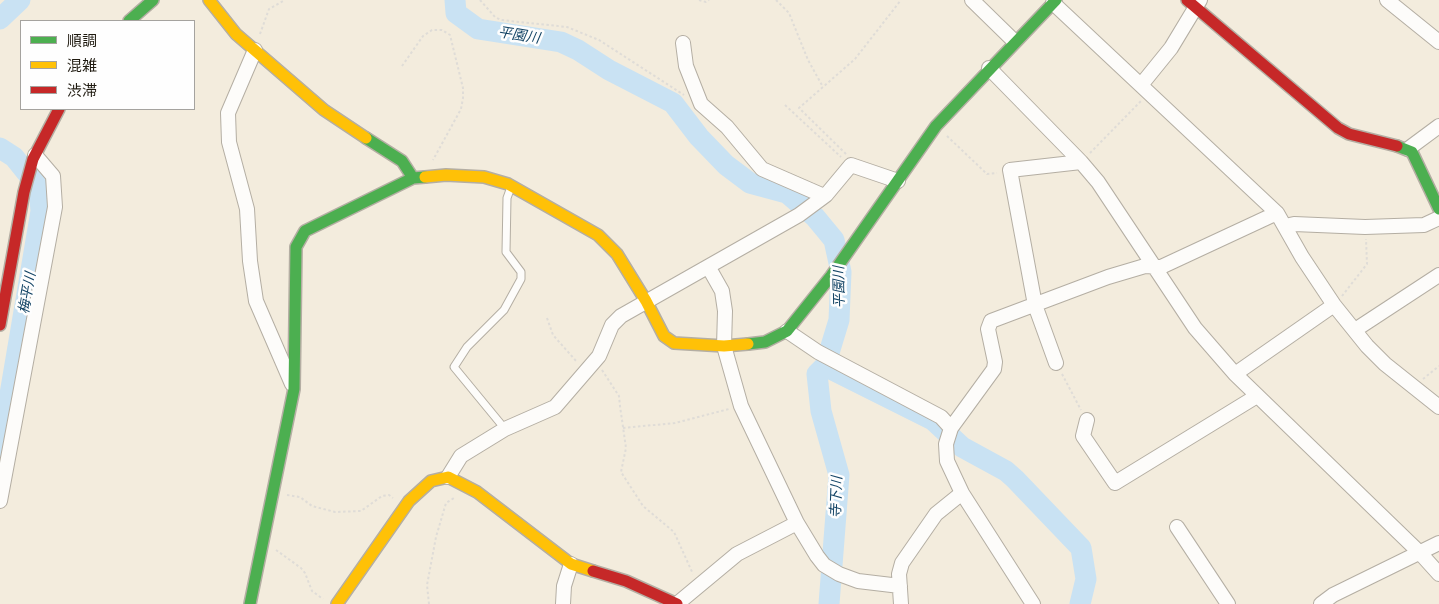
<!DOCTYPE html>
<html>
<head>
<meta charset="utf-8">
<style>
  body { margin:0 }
  #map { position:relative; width:1439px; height:604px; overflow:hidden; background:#f3ecdd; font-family:Ubuntu,"Noto Sans JP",sans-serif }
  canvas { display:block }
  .legend { position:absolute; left:20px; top:20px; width:175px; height:90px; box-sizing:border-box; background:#fefefe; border:1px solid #a5a39f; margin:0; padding:6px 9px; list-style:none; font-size:15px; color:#1f1a10 }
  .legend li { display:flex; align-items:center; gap:10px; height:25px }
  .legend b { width:25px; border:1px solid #a5a39f }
</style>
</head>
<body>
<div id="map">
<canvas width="1439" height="604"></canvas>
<ul class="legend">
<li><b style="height:6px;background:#4caf50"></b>順調</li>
<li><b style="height:6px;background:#ffc107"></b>混雑</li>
<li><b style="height:6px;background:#c62828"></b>渋滞</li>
</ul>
</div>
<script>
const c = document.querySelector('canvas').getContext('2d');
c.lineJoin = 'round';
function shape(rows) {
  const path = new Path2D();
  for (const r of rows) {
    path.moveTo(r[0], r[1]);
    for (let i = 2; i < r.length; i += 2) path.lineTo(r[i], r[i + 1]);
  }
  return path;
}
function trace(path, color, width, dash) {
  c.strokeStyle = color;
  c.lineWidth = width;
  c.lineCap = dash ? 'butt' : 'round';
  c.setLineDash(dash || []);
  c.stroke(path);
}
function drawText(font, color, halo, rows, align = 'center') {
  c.font = font + ' Ubuntu,"Noto Sans JP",sans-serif';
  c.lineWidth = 5;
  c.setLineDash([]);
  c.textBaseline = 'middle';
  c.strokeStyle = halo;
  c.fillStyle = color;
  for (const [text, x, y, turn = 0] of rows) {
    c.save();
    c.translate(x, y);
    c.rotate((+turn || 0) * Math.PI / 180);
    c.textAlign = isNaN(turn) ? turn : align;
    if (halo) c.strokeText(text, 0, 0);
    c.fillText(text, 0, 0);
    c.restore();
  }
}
trace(shape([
  [455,0,456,13,478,29,561,42,578,50,609,70,673,103,699,137,726,165,750,183,787,193,815,217,834,240,841,272,839,320,825,366],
  [0,19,20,0],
  [0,148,14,157,39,188,41,211,0,453],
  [825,366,933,420,962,447,1006,471,1015,479,1081,548,1086,579,1080,604],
  [825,366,817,374,821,411,839,475,829,604]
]), '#c9e2f3', 21);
const lane = shape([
  [505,429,454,367,467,347,504,310,521,279,521,272,506,252,507,198,511,187]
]);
const street = shape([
  [972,0,1014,41],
  [1387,0,1439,42],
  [1053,3,1277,213,1302,257,1334,305,1367,346,1385,364,1439,407],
  [683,43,686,66,701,104,727,127,762,169,824,196],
  [255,50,228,113,229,142,247,209,250,261,256,301,292,384],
  [989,68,1081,162,1098,182,1195,328,1235,374,1420,553,1439,574],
  [1141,85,1171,48,1200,0],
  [1408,149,1439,126],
  [1285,226,1294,224,1365,227,1424,225,1439,218],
  [709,268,722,291,725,311,724,346,741,406,797,523,817,556,824,565,839,574,858,581,900,586],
  [1355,330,1439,275],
  [787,331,818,352,941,417,951,428],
  [1056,363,1035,305,1010,170,1081,162],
  [1235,374,1334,305],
  [1087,420,1083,436,1115,483,1257,396],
  [448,477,461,456,505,429,555,407,599,356,612,325,621,316,799,215,826,195,851,165,898,181],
  [0,501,55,207,53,176,35,155],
  [1177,527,1228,604],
  [563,604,564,586,571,564],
  [677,604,737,554,797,523],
  [901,604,899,574,902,563,936,514,962,493],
  [1033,604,962,493,947,461,946,444,951,428,994,369,995,362,988,329,991,321,1108,277,1145,266,1161,267,1277,213],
  [1321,604,1333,595,1439,543]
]);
const fast = shape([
  [129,21,153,0],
  [366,138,402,161,413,178],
  [1397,146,1412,152,1439,209],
  [748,344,765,342,787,331,831,276,936,126,1056,0],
  [250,604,294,389,296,247,305,231,413,178,425,177]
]);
const slow = shape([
  [209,0,236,34,324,110,366,138],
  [425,177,446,175,484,177,508,184,598,235,617,254,646,301,664,336,674,343,724,346,748,344],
  [337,604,409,501,431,481,448,477,477,492,571,564,593,571]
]);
const jam = shape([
  [1187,0,1338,128,1349,134,1397,146],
  [0,325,24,192,33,159,59,109],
  [593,571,626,581,677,604]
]);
trace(lane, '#b4aea3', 9);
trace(street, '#b4aea3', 16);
trace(fast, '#b4aea3', 14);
trace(slow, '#b4aea3', 14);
trace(jam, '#b4aea3', 14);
trace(shape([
  [480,0,495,17,501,20,567,27,599,40,684,95],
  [699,0,706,2,709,0],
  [776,0,789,13,808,60,823,87],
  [260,34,269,9,285,0],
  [402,66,423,36,432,30,442,30,450,35,463,88,463,98,461,109,433,160],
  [785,105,841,157],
  [947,136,987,174,997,173],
  [1090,153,1141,101],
  [846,154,799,108,855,59,901,0],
  [1342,296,1367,264,1366,239],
  [547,318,553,335,577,362],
  [602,370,619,396,620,406,626,448,621,472,643,506,674,532,693,574],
  [1062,374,1081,410],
  [1423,379,1439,366],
  [623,428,675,423,729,409],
  [287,495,300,497,312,506,335,512,361,511,382,496,389,495,393,498],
  [276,550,301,568,305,573,312,591,323,599],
  [429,604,427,585,436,537,446,503,454,498]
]), '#dfdcd7', 2, [2.5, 2.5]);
trace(lane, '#fdfcfa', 7);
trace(street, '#fdfcfa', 14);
trace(fast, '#4caf50', 11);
trace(slow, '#ffc107', 11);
trace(jam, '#c62828', 11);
drawText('italic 14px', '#134465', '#fefefe', [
  ["平園川",519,35,9],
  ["平園川",839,287,-91],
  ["梅平川",27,293,-80],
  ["寺下川",836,497,-88]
]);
</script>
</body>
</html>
